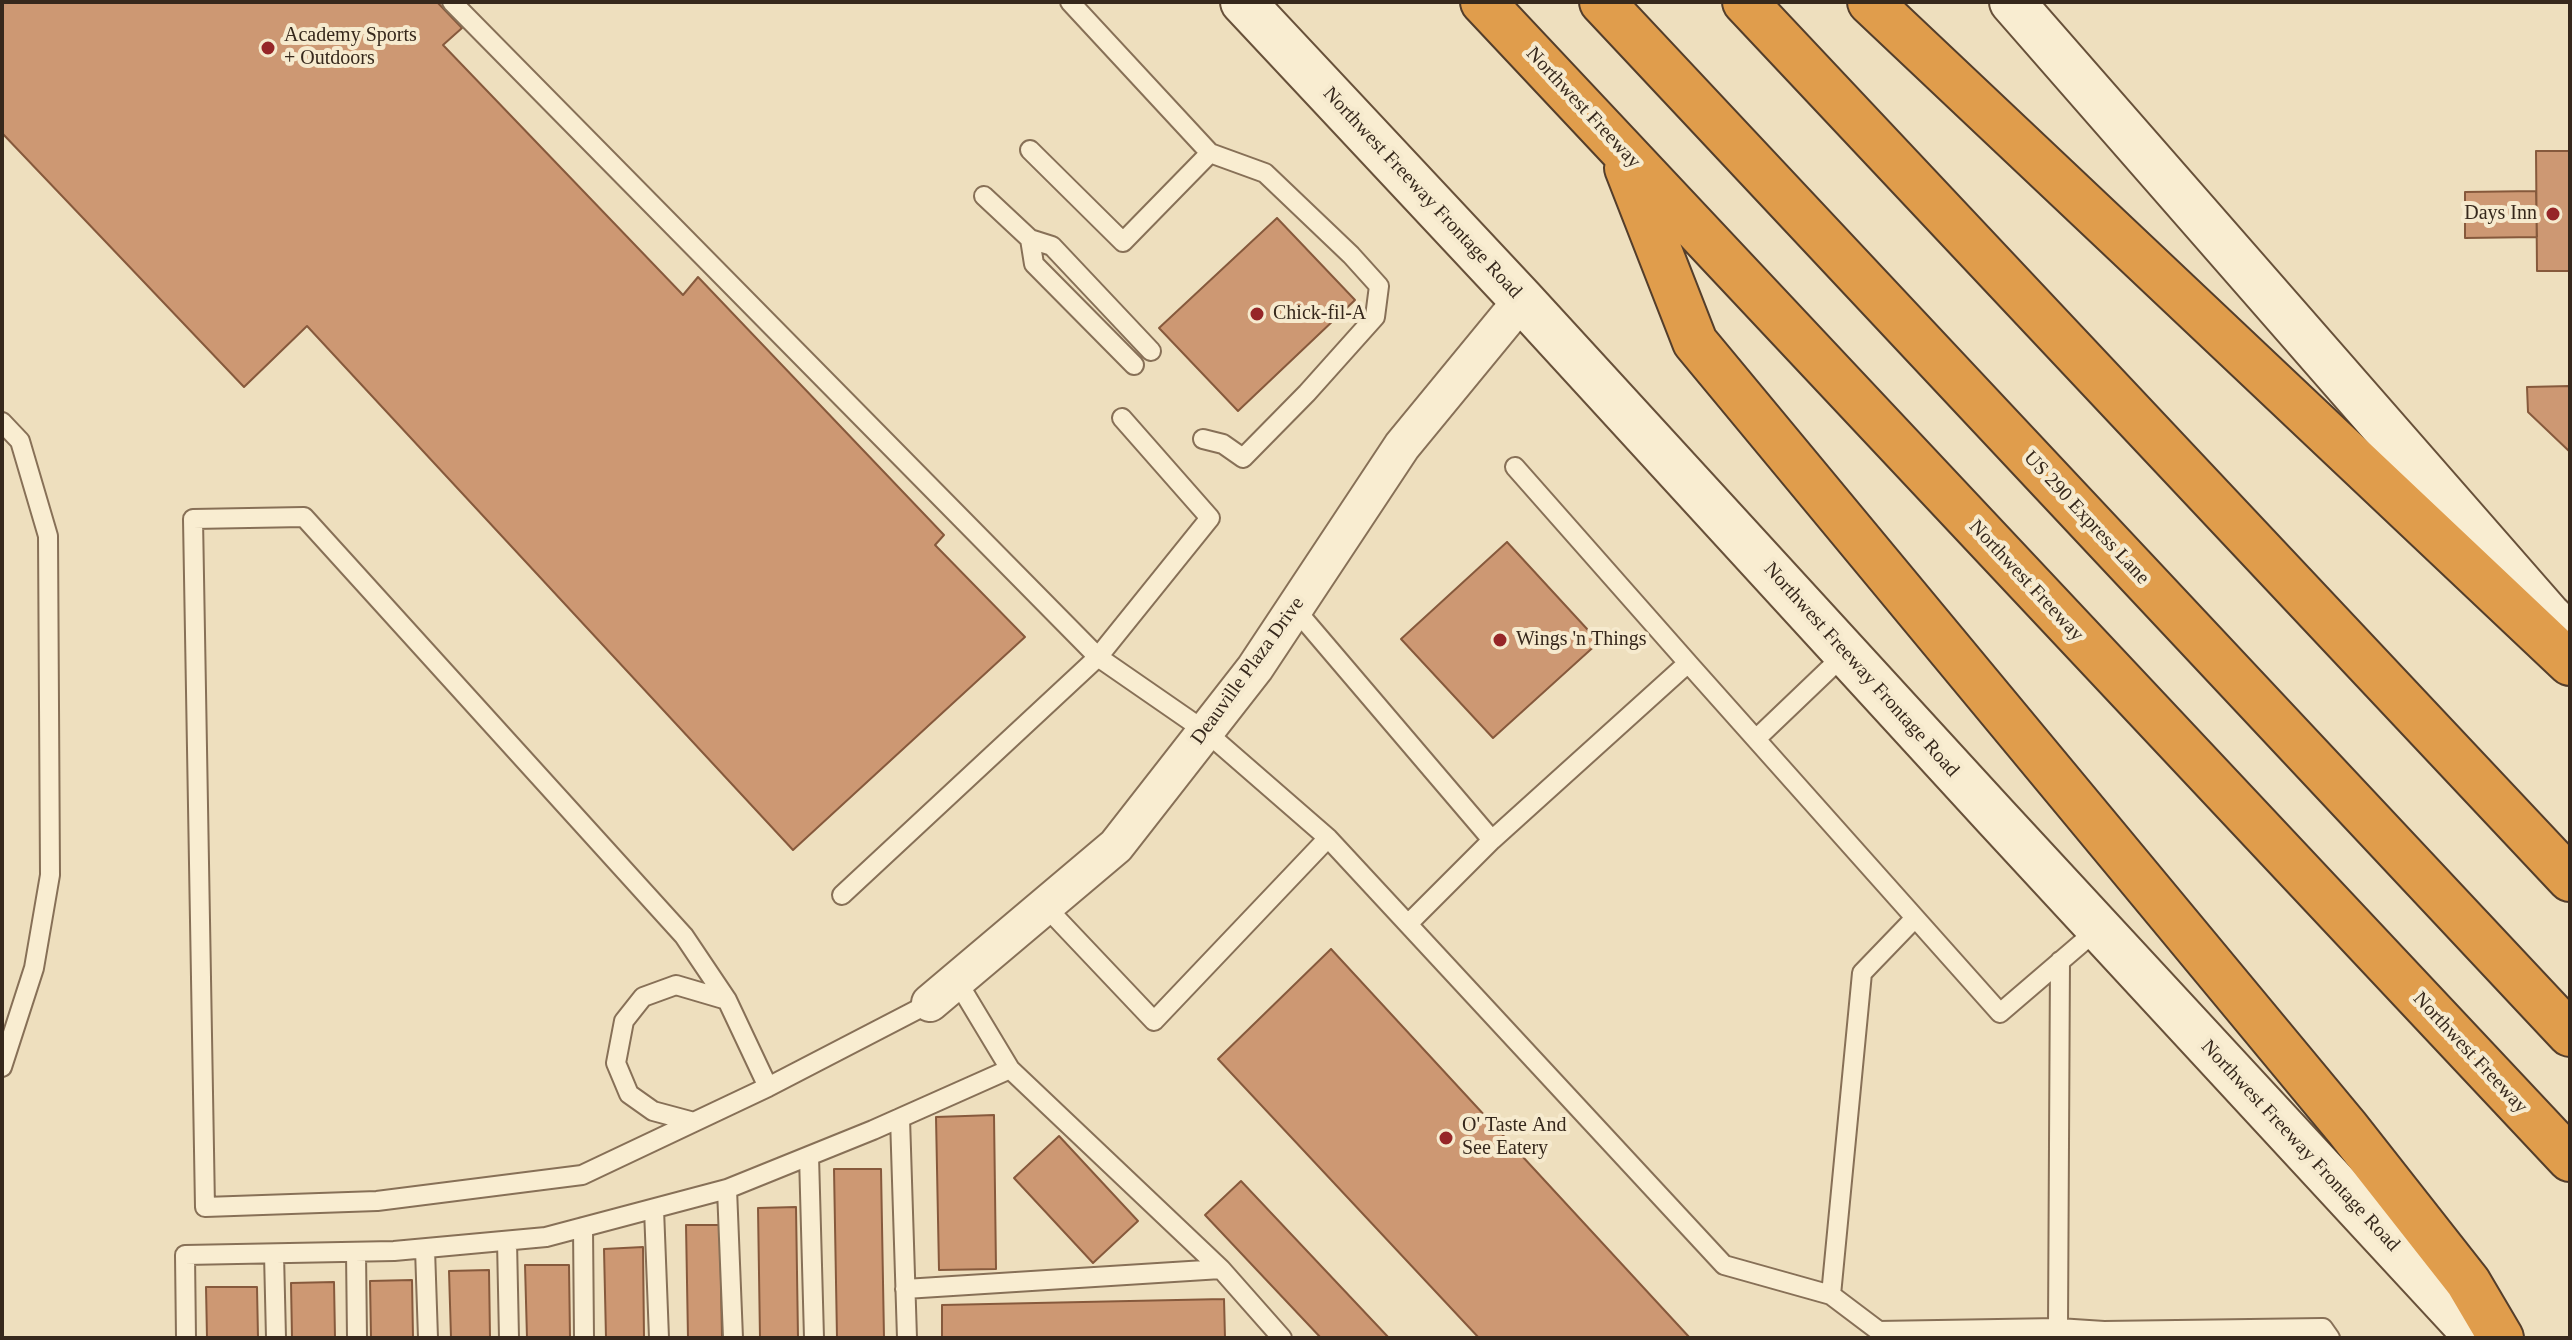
<!DOCTYPE html>
<html>
<head>
<meta charset="utf-8">
<style>
  body { margin:0 }
  #map { position:relative; width:2572px; height:1340px; overflow:hidden; background:#eedfbe; font-family:"Times New Roman",serif }
  canvas { display:block }
  .frame { position:absolute; inset:0; border:4px solid #36281c; pointer-events:none }
</style>
</head>
<body>
<div id="map">
<canvas width="2572" height="1340"></canvas>
<div class="frame"></div>
</div>
<script>
const c = document.querySelector('canvas').getContext('2d');
c.lineJoin = 'round';
function paint(path, color) {
  c.fillStyle = color;
  c.fill(path, 'evenodd');
}
function shape(rows) {
  const path = new Path2D();
  for (const r of rows) {
    path.moveTo(r[0], r[1]);
    for (let i = 2; i < r.length; i += 2) path.lineTo(r[i], r[i + 1]);
  }
  return path;
}
function trace(path, color, width, dash) {
  c.strokeStyle = color;
  c.lineWidth = width;
  c.lineCap = dash ? 'butt' : 'round';
  c.setLineDash(dash || []);
  c.stroke(path);
}
function drawText(font, color, halo, rows, align = 'center') {
  c.font = font + ' "Times New Roman",serif';
  c.lineWidth = 8;
  c.setLineDash([]);
  c.textBaseline = 'middle';
  c.strokeStyle = halo;
  c.fillStyle = color;
  for (const [text, x, y, turn = 0] of rows) {
    c.save();
    c.translate(x, y);
    c.rotate((+turn || 0) * Math.PI / 180);
    c.textAlign = isNaN(turn) ? turn : align;
    if (halo) c.strokeText(text, 0, 0);
    c.fillText(text, 0, 0);
    c.restore();
  }
}
const building = shape([
  [2,2,437,2,462,28,443,45,683,295,698,277,944,535,935,545,1025,637,793,850,307,326,244,387,2,133,2,2],
  [2536,151,2570,151,2570,271,2537,271,2536,151],
  [2536,191,2537,237,2465,238,2465,192,2536,191],
  [1277,218,1355,300,1238,411,1159,328,1277,218],
  [2570,386,2570,452,2528,412,2527,387,2570,386],
  [1507,542,1599,642,1493,738,1401,639,1507,542],
  [1331,949,1690,1338,1479,1338,1218,1059,1331,949],
  [994,1115,996,1269,939,1270,936,1117,994,1115],
  [1059,1136,1138,1221,1093,1263,1014,1178,1059,1136],
  [834,1169,881,1169,884,1338,837,1338,834,1169],
  [1241,1181,1389,1338,1321,1338,1205,1215,1241,1181],
  [796,1207,798,1338,760,1338,758,1208,796,1207],
  [686,1225,720,1225,722,1338,688,1338,686,1225],
  [643,1247,644,1338,606,1338,604,1249,643,1247],
  [525,1265,569,1265,570,1338,527,1338,525,1265],
  [489,1270,490,1338,451,1338,449,1271,489,1270],
  [412,1280,413,1338,371,1338,370,1281,412,1280],
  [334,1282,335,1338,292,1338,291,1283,334,1282],
  [206,1287,257,1287,258,1338,207,1338,206,1287],
  [1224,1299,1225,1338,942,1338,942,1305,1224,1299]
]);
paint(building, '#cd9873');
trace(building, '#86593c', 2);
const service = shape([
  [452,2,1098,657,1205,731,1328,838,1724,1265,1831,1295,1888,1338],
  [1070,2,1210,153,1265,173,1351,255,1379,286,1375,317,1307,393,1243,458,1223,444,1203,439],
  [1030,150,1123,242,1210,153],
  [984,196,1030,239,1034,264,1134,365],
  [1030,239,1052,246,1151,351],
  [2,422,20,441,48,536,50,875,34,968,2,1067],
  [1515,467,1688,663],
  [1295,609,1492,840,1688,663,2000,1013,2098,929],
  [1756,739,1846,653],
  [842,895,1098,657,1210,518,1122,418],
  [1045,906,1154,1021,1328,838],
  [1408,924,1492,840],
  [2060,961,2058,1328,2104,1331,2323,1328,2330,1338],
  [768,1087,727,1000,684,936,304,517,193,519,205,1207,377,1201,582,1175,768,1087,930,1003],
  [900,1118,907,1338],
  [694,1122,653,1111,629,1094,616,1063,624,1021,643,997,676,985,727,1000],
  [809,1156,814,1338],
  [727,1189,733,1338],
  [654,1209,659,1338],
  [583,1227,584,1338],
  [507,1241,509,1338],
  [425,1249,428,1338],
  [356,1252,357,1338],
  [274,1254,276,1338],
  [1221,1269,1282,1338],
  [905,1289,1221,1269,1010,1069],
  [1831,1295,1862,973,1915,918],
  [1878,1331,2058,1328],
  [186,1338,185,1255,394,1251,546,1237,727,1189,873,1130,1010,1069,957,981]
]);
const minor = shape([
  [930,1003,1116,846,1255,668,1402,446,1522,300]
]);
const secondary = shape([
  [1243,2,1522,300,1995,816,2478,1338],
  [2012,2,2548,615,2570,637]
]);
const motorway = shape([
  [1483,2,2570,1159],
  [1602,2,2570,1034],
  [1745,2,2570,879],
  [1870,2,2570,663],
  [1627,168,1695,342,2347,1128,2468,1282,2501,1338]
]);
trace(service, '#877057', 22);
trace(minor, '#877057', 40);
trace(secondary, '#68513a', 48);
trace(motorway, '#543e2b', 48);
trace(service, '#f9edd1', 18);
trace(minor, '#f9edd1', 36);
trace(secondary, '#f9edd1', 44);
trace(motorway, '#e09d4c', 44);
for (const [x, y, r, color] of [
  [268,48,8,"#962628"],
  [2553,214,8,"#962628"],
  [1257,314,8,"#962628"],
  [1500,640,8,"#962628"],
  [1446,1138,8,"#962628"]
]) {
  const dot = new Path2D();
  dot.arc(x, y, r, 0, 2 * Math.PI);
  c.fillStyle = color;
  c.fill(dot);
  trace(dot, '#f6eace', 3);
}
drawText('20px', '#36281c', '#f6eace', [
  ["Academy Sports",284,36],
  ["+ Outdoors",284,59],
  ["Days Inn",2537,214,"right"],
  ["Chick-fil-A",1273,314],
  ["Wings 'n Things",1516,640],
  ["O' Taste And",1462,1126],
  ["See Eatery",1462,1149]
], 'left');
drawText('20px', '#36281c', '#f6eace', [
  ["Northwest Freeway",1583,108,47],
  ["Northwest Freeway Frontage Road",1422,193,47],
  ["US 290 Express Lane",2086,518,47],
  ["Northwest Freeway",2026,581,47],
  ["Northwest Freeway Frontage Road",1861,670,48],
  ["Deauville Plaza Drive",1248,671,-54],
  ["Northwest Freeway",2470,1053,47],
  ["Northwest Freeway Frontage Road",2300,1146,47]
]);
</script>
</body>
</html>
